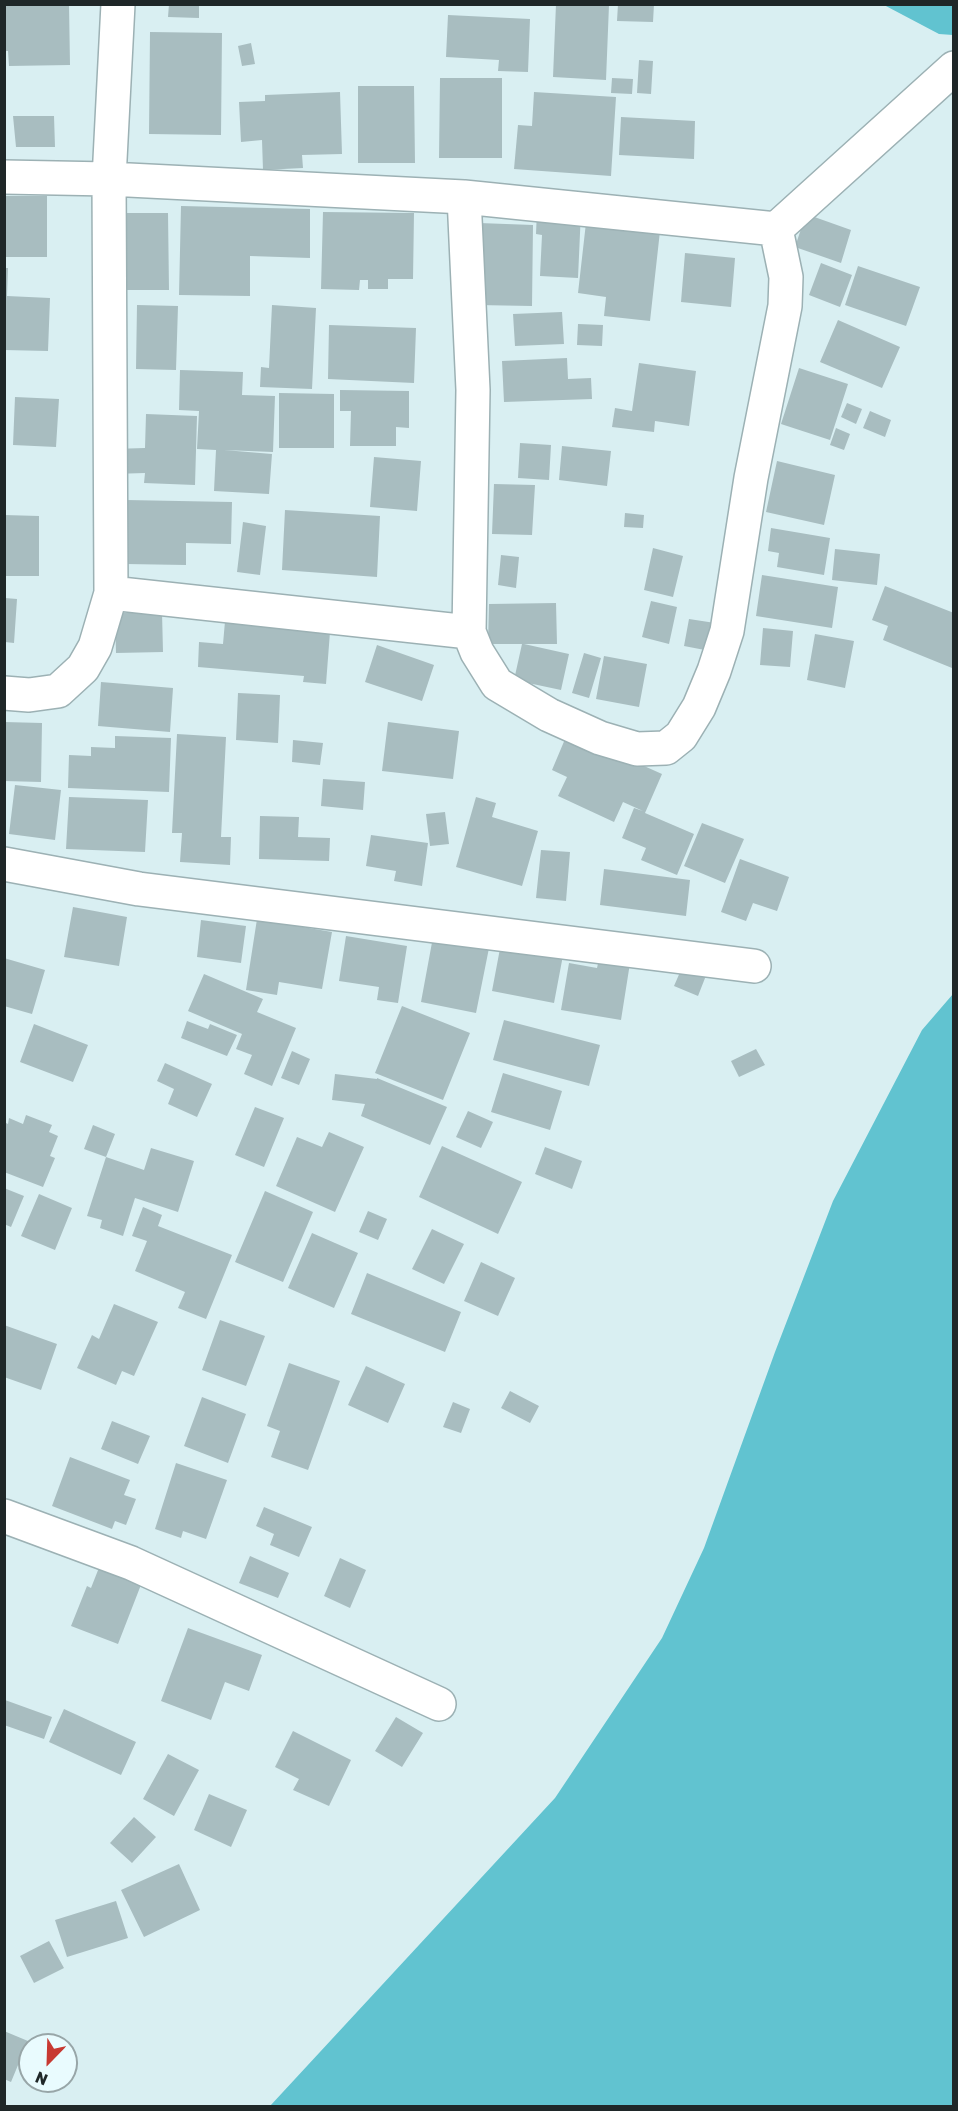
<!DOCTYPE html>
<html>
<head>
<meta charset="utf-8">
<style>
  body { margin:0 }
  #map { position:relative; width:958px; height:2111px; overflow:hidden; background:#d9eff2; font-family:Rubik,sans-serif }
  canvas { display:block }
  .frame { position:absolute; inset:0; border:6px solid #1f2728; pointer-events:none }
  .north { position:absolute; left:18px; top:2033px; width:60px; height:60px; box-sizing:border-box; background:#e9fbfe; border:2px solid #98a6a8; border-radius:50%; rotate:203deg; font-size:16px; font-weight:700; line-height:24px; text-align:center; color:#1f2728 }
  .north::after { content:''; display:block; margin:auto; width:21px; height:27px; background:#c73932; clip-path:polygon(50% 0,100% 100%,50% 72%,0 100%) }
</style>
</head>
<body>
<div id="map">
<canvas width="958" height="2111"></canvas>
<div class="frame"></div>
<div class="north">N</div>
</div>
<script>
const c = document.querySelector('canvas').getContext('2d');
c.lineJoin = 'round';
function paint(path, color) {
  c.fillStyle = color;
  c.fill(path, 'evenodd');
}
function shape(rows) {
  const path = new Path2D();
  for (const r of rows) {
    path.moveTo(r[0], r[1]);
    for (let i = 2; i < r.length; i += 2) path.lineTo(r[i], r[i + 1]);
  }
  return path;
}
function trace(path, color, width, dash) {
  c.strokeStyle = color;
  c.lineWidth = width;
  c.lineCap = dash ? 'butt' : 'round';
  c.setLineDash(dash || []);
  c.stroke(path);
}
paint(shape([
  [884,5,953,5,953,35,939,34],
  [953,994,953,2106,270,2106,555,1798,662,1638,704,1548,775,1352,833,1201,922,1030]
]), '#61c3d0');
paint(shape([
  [4,4,69,4,70,65,9,66,8,51,4,51],
  [169,4,199,4,199,18,168,17],
  [556,4,609,5,606,80,553,77],
  [618,4,654,4,653,22,617,21],
  [448,15,530,19,528,72,498,71,499,60,446,57],
  [150,32,222,33,221,135,149,134],
  [251,43,255,64,242,66,238,46],
  [639,60,653,61,651,94,637,93],
  [440,78,502,78,502,158,439,158],
  [612,78,633,79,632,94,611,93],
  [358,86,414,86,415,163,358,163],
  [340,92,342,154,302,155,303,168,263,170,262,140,241,142,239,102,265,101,265,95],
  [534,92,616,97,611,176,514,169,518,125,532,126],
  [13,116,54,116,55,147,16,147],
  [621,117,695,121,694,159,619,155],
  [4,196,47,196,47,257,4,257],
  [181,206,310,209,310,258,250,256,250,296,179,295],
  [537,210,581,211,578,278,540,276,542,235,536,234],
  [323,212,414,213,413,279,388,279,388,289,368,289,368,280,360,280,359,290,321,289],
  [113,213,168,213,169,290,113,290],
  [587,214,661,222,650,321,604,316,606,297,578,293],
  [806,214,851,230,841,263,795,247],
  [479,223,533,225,532,306,477,305],
  [685,253,735,258,731,307,681,302],
  [821,263,852,275,840,307,809,295],
  [858,266,920,287,906,326,845,305],
  [4,268,8,268,7,296,50,298,48,351,4,350],
  [137,305,178,306,176,370,136,369],
  [272,305,316,308,312,389,260,387,261,367,269,368],
  [562,312,564,344,515,346,513,314],
  [838,320,900,347,882,388,820,362],
  [578,324,603,325,602,346,577,345],
  [329,325,416,328,414,383,328,379],
  [567,358,568,379,591,378,592,399,504,402,502,361],
  [639,363,696,371,689,426,655,421,654,432,612,427,615,408,632,411],
  [799,368,848,384,830,440,781,424],
  [180,370,243,372,242,395,275,396,273,452,224,450,272,454,269,494,214,491,216,450,197,449,199,411,179,410],
  [340,390,409,391,409,428,396,427,396,446,350,446,351,411,340,411],
  [279,393,334,394,334,448,279,448],
  [15,397,59,399,56,447,13,445],
  [847,403,862,409,856,424,841,417],
  [870,411,891,420,885,437,863,428],
  [146,414,197,416,195,485,144,483,145,473,113,474,112,449,145,448],
  [836,428,850,434,844,450,830,445],
  [520,443,551,445,549,480,518,478],
  [562,446,611,451,607,486,559,480],
  [374,457,421,461,417,511,370,507],
  [777,461,835,475,824,525,766,512],
  [494,484,535,485,532,535,492,534],
  [126,500,232,502,231,544,186,543,186,565,126,564],
  [285,510,380,516,377,577,282,570],
  [625,513,644,515,643,528,624,527],
  [4,515,39,516,39,576,4,576],
  [243,522,266,526,260,575,237,572],
  [771,528,830,538,824,575,777,567,779,553,768,551],
  [653,548,683,556,673,597,644,590],
  [835,549,880,554,877,585,832,580],
  [501,555,519,557,516,588,498,585],
  [762,575,838,587,832,628,756,616],
  [885,586,954,613,952,668,883,640,888,626,872,620],
  [5,598,17,599,14,643,5,642],
  [651,601,677,607,669,644,642,637],
  [556,603,557,644,524,644,569,654,561,690,514,680,522,644,488,644,489,604],
  [226,610,331,619,326,684,303,682,304,676,198,667,199,642,223,644],
  [162,612,163,652,116,653,115,613],
  [689,619,715,623,710,651,684,646],
  [763,628,793,631,790,667,760,665],
  [815,634,854,641,845,688,807,680],
  [377,645,434,665,422,701,365,682],
  [584,653,601,658,589,698,572,693],
  [604,656,647,664,639,707,596,699],
  [101,682,173,688,170,732,98,726],
  [238,693,280,695,278,743,236,740],
  [4,722,42,723,41,782,4,781],
  [388,722,459,731,453,779,382,771],
  [568,732,662,774,645,813,694,834,677,875,641,860,646,848,622,838,634,808,643,811,623,802,614,822,558,796,567,777,552,770],
  [177,734,226,737,221,837,231,837,230,865,180,862,182,833,172,833],
  [115,736,171,738,169,792,68,788,69,755,91,756,91,747,115,748],
  [293,740,323,743,320,765,292,762],
  [323,779,365,782,363,810,321,806],
  [15,785,61,790,55,840,9,834],
  [69,797,148,800,145,852,66,849],
  [476,797,496,803,492,817,538,831,522,886,456,867],
  [445,812,449,844,430,846,426,814],
  [260,816,299,817,298,837,330,838,329,861,259,859],
  [702,823,744,839,725,883,684,866],
  [371,835,428,843,422,886,394,881,396,871,366,866],
  [541,850,570,852,566,901,536,898],
  [740,859,789,877,777,911,753,903,746,921,721,912],
  [604,869,690,880,686,916,600,905],
  [73,907,127,917,119,966,64,957],
  [257,919,332,932,322,989,279,982,277,995,246,990],
  [201,920,246,926,241,963,197,957],
  [346,936,407,946,398,1003,377,1000,379,987,339,981],
  [433,937,489,948,476,1013,421,1002],
  [502,938,564,950,554,1003,492,991],
  [4,958,45,970,32,1014,4,1006],
  [599,959,630,963,621,1020,561,1010,569,963,597,968],
  [684,963,707,973,698,996,674,986],
  [204,974,263,999,257,1012,296,1028,272,1086,244,1074,252,1055,236,1049,242,1034,188,1011],
  [402,1006,470,1033,443,1100,375,1073],
  [504,1020,600,1045,589,1086,493,1060],
  [187,1021,208,1029,210,1024,237,1035,227,1056,181,1038],
  [34,1024,88,1045,73,1082,20,1062],
  [756,1049,765,1065,739,1077,731,1061],
  [292,1051,310,1059,299,1085,281,1078],
  [165,1063,212,1084,197,1117,168,1104,174,1089,157,1081],
  [503,1073,562,1091,550,1130,491,1112],
  [335,1074,377,1079,377,1078,447,1107,430,1145,361,1116,365,1104,332,1100],
  [255,1107,284,1118,264,1167,235,1155],
  [468,1111,493,1122,481,1148,456,1137],
  [26,1115,52,1125,49,1132,58,1136,50,1156,55,1158,43,1187,4,1172,4,1122,8,1124,9,1118,23,1124],
  [93,1125,115,1134,106,1157,84,1149],
  [329,1132,364,1147,335,1212,276,1186,297,1137,322,1147],
  [442,1146,522,1182,498,1234,419,1197],
  [545,1147,582,1161,572,1189,535,1174],
  [151,1148,194,1161,178,1212,135,1198,123,1236,100,1228,102,1220,87,1216,106,1157,144,1170],
  [4,1188,24,1196,11,1227,4,1224],
  [265,1191,313,1212,283,1282,235,1262],
  [39,1194,72,1208,55,1250,21,1236],
  [143,1207,162,1215,158,1226,232,1255,206,1319,178,1308,185,1292,135,1271,147,1241,132,1236],
  [368,1211,387,1219,378,1240,359,1232],
  [432,1229,464,1244,444,1284,412,1269],
  [312,1233,358,1253,334,1308,288,1288],
  [481,1262,515,1278,498,1316,464,1301],
  [367,1273,461,1312,445,1352,351,1314],
  [114,1304,158,1322,134,1376,122,1371,116,1385,77,1368,92,1335,99,1339],
  [220,1320,265,1336,246,1386,202,1370],
  [4,1325,57,1344,41,1390,4,1377],
  [289,1363,340,1381,308,1470,271,1457,280,1431,267,1426],
  [366,1366,405,1384,388,1423,348,1405],
  [510,1391,539,1406,530,1423,501,1408],
  [202,1397,246,1414,228,1463,184,1446],
  [453,1402,470,1409,461,1433,443,1427],
  [112,1421,150,1436,138,1464,101,1449],
  [70,1457,130,1480,124,1495,136,1499,126,1525,115,1521,112,1529,52,1506],
  [176,1463,227,1480,206,1539,183,1531,181,1538,155,1529],
  [264,1507,312,1527,299,1557,270,1545,274,1534,256,1526],
  [250,1556,289,1573,278,1598,239,1583],
  [340,1558,366,1570,350,1608,324,1596],
  [102,1560,144,1577,118,1644,71,1626,87,1586,91,1588],
  [188,1628,262,1655,249,1691,225,1682,211,1720,161,1701],
  [5,1700,52,1717,44,1739,4,1725],
  [64,1709,136,1742,121,1775,49,1742],
  [396,1717,423,1733,402,1767,375,1751],
  [293,1731,351,1760,329,1806,293,1790,299,1779,275,1767],
  [168,1754,199,1770,174,1816,143,1799],
  [209,1794,247,1810,231,1847,194,1830],
  [134,1817,156,1837,132,1863,110,1843],
  [179,1864,200,1910,144,1937,121,1890],
  [116,1901,128,1938,67,1957,55,1920],
  [49,1941,64,1968,34,1983,20,1956],
  [4,2031,28,2041,11,2082,4,2079]
]), '#a8bdc0');
const minor = shape([
  [4,177,109,179,464,197,776,229,954,68],
  [464,197,473,390,469,632,477,652,497,684,549,715,600,738,637,749,666,748,681,736,699,707,714,671,727,631,751,478,785,306,786,277,776,229],
  [111,593,469,632],
  [4,693,29,695,58,691,83,668,95,647,111,593,109,179,118,4],
  [4,864,139,889,754,966],
  [4,1516,131,1563,439,1704]
]);
trace(minor, '#9cb1b4', 36);
trace(minor, '#fff', 33);
</script>
</body>
</html>
